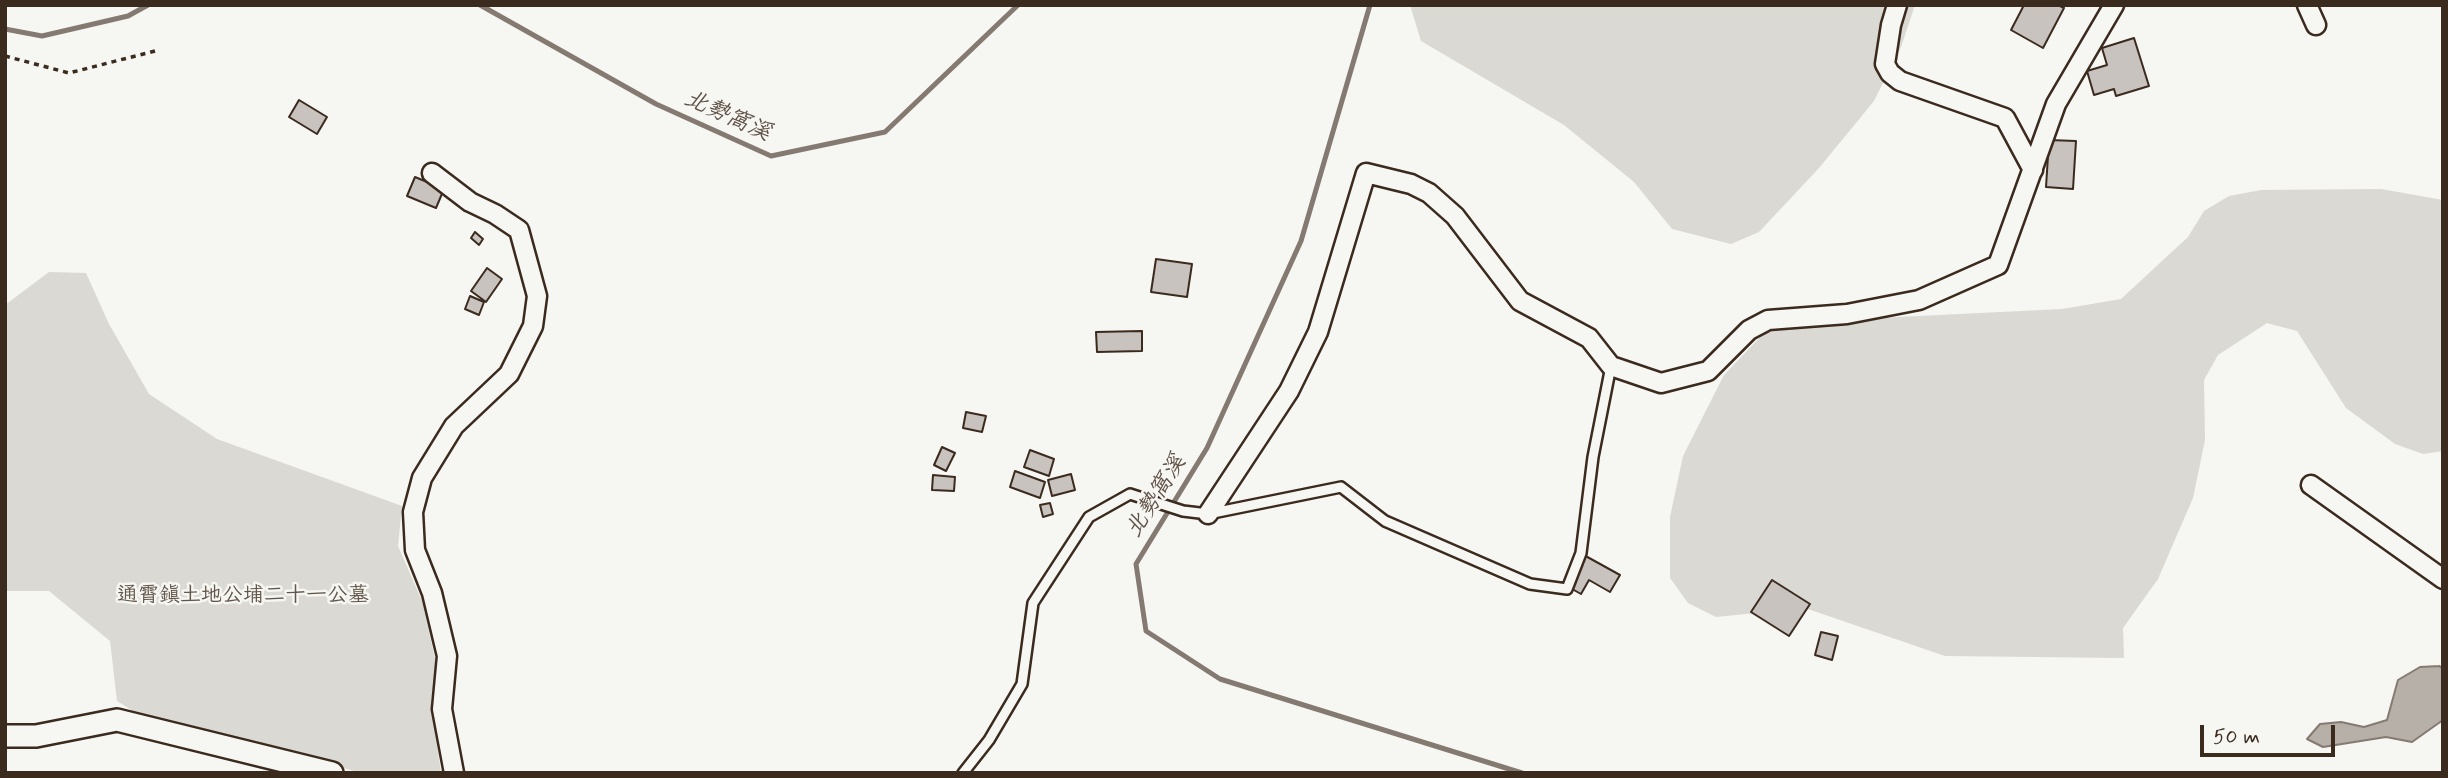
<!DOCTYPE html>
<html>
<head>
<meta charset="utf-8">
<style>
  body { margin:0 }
  #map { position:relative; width:2448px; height:778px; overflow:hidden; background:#f6f6f2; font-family:Mynerve,sans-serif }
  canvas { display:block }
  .frame { position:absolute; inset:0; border:7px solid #3b2a1e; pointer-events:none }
  .scale { position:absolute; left:2200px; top:725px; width:135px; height:32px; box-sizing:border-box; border:4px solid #3b2a1e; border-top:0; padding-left:9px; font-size:21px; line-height:24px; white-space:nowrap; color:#3b2a1e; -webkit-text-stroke:5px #f6f6f2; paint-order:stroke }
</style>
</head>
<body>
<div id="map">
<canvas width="2448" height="778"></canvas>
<div class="frame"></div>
<div class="scale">50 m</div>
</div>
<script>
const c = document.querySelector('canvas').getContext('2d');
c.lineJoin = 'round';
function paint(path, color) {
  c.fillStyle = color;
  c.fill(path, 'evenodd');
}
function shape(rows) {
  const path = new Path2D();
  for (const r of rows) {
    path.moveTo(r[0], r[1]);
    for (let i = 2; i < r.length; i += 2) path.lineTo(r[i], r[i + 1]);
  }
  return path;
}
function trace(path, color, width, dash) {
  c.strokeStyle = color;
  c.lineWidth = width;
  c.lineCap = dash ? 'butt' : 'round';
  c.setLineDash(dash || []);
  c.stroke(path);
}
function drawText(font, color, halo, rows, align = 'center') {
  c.font = font + ' Mynerve,"LXGW WenKai TC",sans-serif';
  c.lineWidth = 5;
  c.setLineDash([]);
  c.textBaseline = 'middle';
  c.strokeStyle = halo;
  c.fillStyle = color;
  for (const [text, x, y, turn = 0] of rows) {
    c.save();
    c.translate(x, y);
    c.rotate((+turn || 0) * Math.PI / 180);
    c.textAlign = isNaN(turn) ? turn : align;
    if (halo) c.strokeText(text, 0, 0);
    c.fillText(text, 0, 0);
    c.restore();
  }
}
paint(shape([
  [1410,5,1915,5,1901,47,1874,101,1819,168,1759,232,1731,244,1672,229,1634,182,1564,125,1421,41],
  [2381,189,2443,200,2443,451,2423,454,2395,444,2346,408,2297,331,2267,323,2218,355,2204,380,2205,440,2193,498,2158,579,2123,628,2124,658,1945,656,1805,608,1716,617,1688,603,1670,578,1670,517,1683,456,1724,375,1766,331,1796,322,2062,309,2121,299,2188,237,2204,211,2229,196,2261,190],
  [49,272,86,273,109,324,149,394,217,439,402,506,398,546,422,601,437,668,431,702,441,773,362,773,138,714,117,701,110,641,49,591,5,591,5,305]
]), '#dad9d3');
const water = shape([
  [2439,666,2443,668,2443,720,2412,742,2386,737,2323,747,2307,739,2320,724,2341,722,2364,727,2387,720,2398,680,2420,667,2439,666]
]);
paint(water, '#b6b0a9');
trace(water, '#857a71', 2);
trace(shape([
  [480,5,656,104,771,156,885,132,1018,5],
  [1370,5,1301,241,1207,448,1136,564,1146,631,1220,679,1522,773],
  [5,29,42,36,128,16,148,5]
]), '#857a71', 5);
const building = shape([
  [2024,5,2058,5,2064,8,2043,48,2011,30,2024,5],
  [2134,38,2149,86,2116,96,2114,89,2094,95,2087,71,2107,65,2102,48,2134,38],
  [299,100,327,117,317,134,289,117,299,100],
  [2049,140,2076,141,2073,189,2046,187,2049,140],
  [415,177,444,189,436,208,407,196,415,177],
  [475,232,483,239,479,245,471,238,475,232],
  [1156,259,1192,264,1187,297,1151,292,1156,259],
  [487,268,502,279,486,302,471,291,487,268],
  [470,296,484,302,479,315,465,309,470,296],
  [1142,331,1142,351,1097,352,1096,332,1142,331],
  [966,412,986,416,982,432,963,428,966,412],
  [942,447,955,453,946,471,934,465,942,447],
  [1030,450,1054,459,1049,476,1024,467,1030,450],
  [1015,471,1045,482,1040,498,1010,487,1015,471],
  [1071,474,1075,490,1052,496,1048,480,1071,474],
  [933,475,955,477,954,491,932,490,933,475],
  [1050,503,1053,514,1043,517,1040,505,1050,503],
  [1582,554,1620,575,1610,592,1589,580,1581,594,1565,585,1582,554],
  [1772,580,1810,604,1789,636,1751,612,1772,580],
  [1821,632,1838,636,1832,660,1815,655,1821,632]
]);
paint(building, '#c8c3be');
trace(building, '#3b2a1e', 2);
const service = shape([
  [963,773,989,740,1022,684,1033,603,1089,517,1130,494,1183,511,1208,514,1341,487,1385,521,1530,584,1567,589,1581,553,1593,457,1611,366]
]);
const minor = shape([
  [1897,5,1891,25,1885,64,1890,73,1900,81,2005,118,2033,170],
  [2307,5,2316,25],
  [432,173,470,202,495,214,519,230,537,296,533,326,509,374,454,426,422,478,413,512,415,550,432,593,447,656,442,709,454,773],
  [2311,485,2443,579],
  [1208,514,1289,391,1318,332,1366,173,1411,184,1429,193,1455,216,1520,301,1589,338,1611,366,1661,383,1708,371,1749,330,1768,320,1847,314,1919,300,1998,265,2056,104,2114,5]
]);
const tertiary = shape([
  [5,736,36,736,117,720,332,773]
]);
trace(service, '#3b2a1e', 14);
trace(minor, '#3b2a1e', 23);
trace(tertiary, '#3b2a1e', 26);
trace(shape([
  [5,56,69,73,155,51]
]), '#3b2a1e', 3.5, [5, 5]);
trace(service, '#f6f6f2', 9);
trace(minor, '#f6f6f2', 18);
trace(tertiary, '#f6f6f2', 21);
drawText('21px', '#63564b', '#f6f6f2', [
  ["通霄鎮土地公埔二十一公墓",243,597]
]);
drawText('italic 23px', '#605248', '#f6f6f2', [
  ["北勢窩溪",727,117,24],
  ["北勢窩溪",1157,497,-58]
]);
</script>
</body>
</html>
